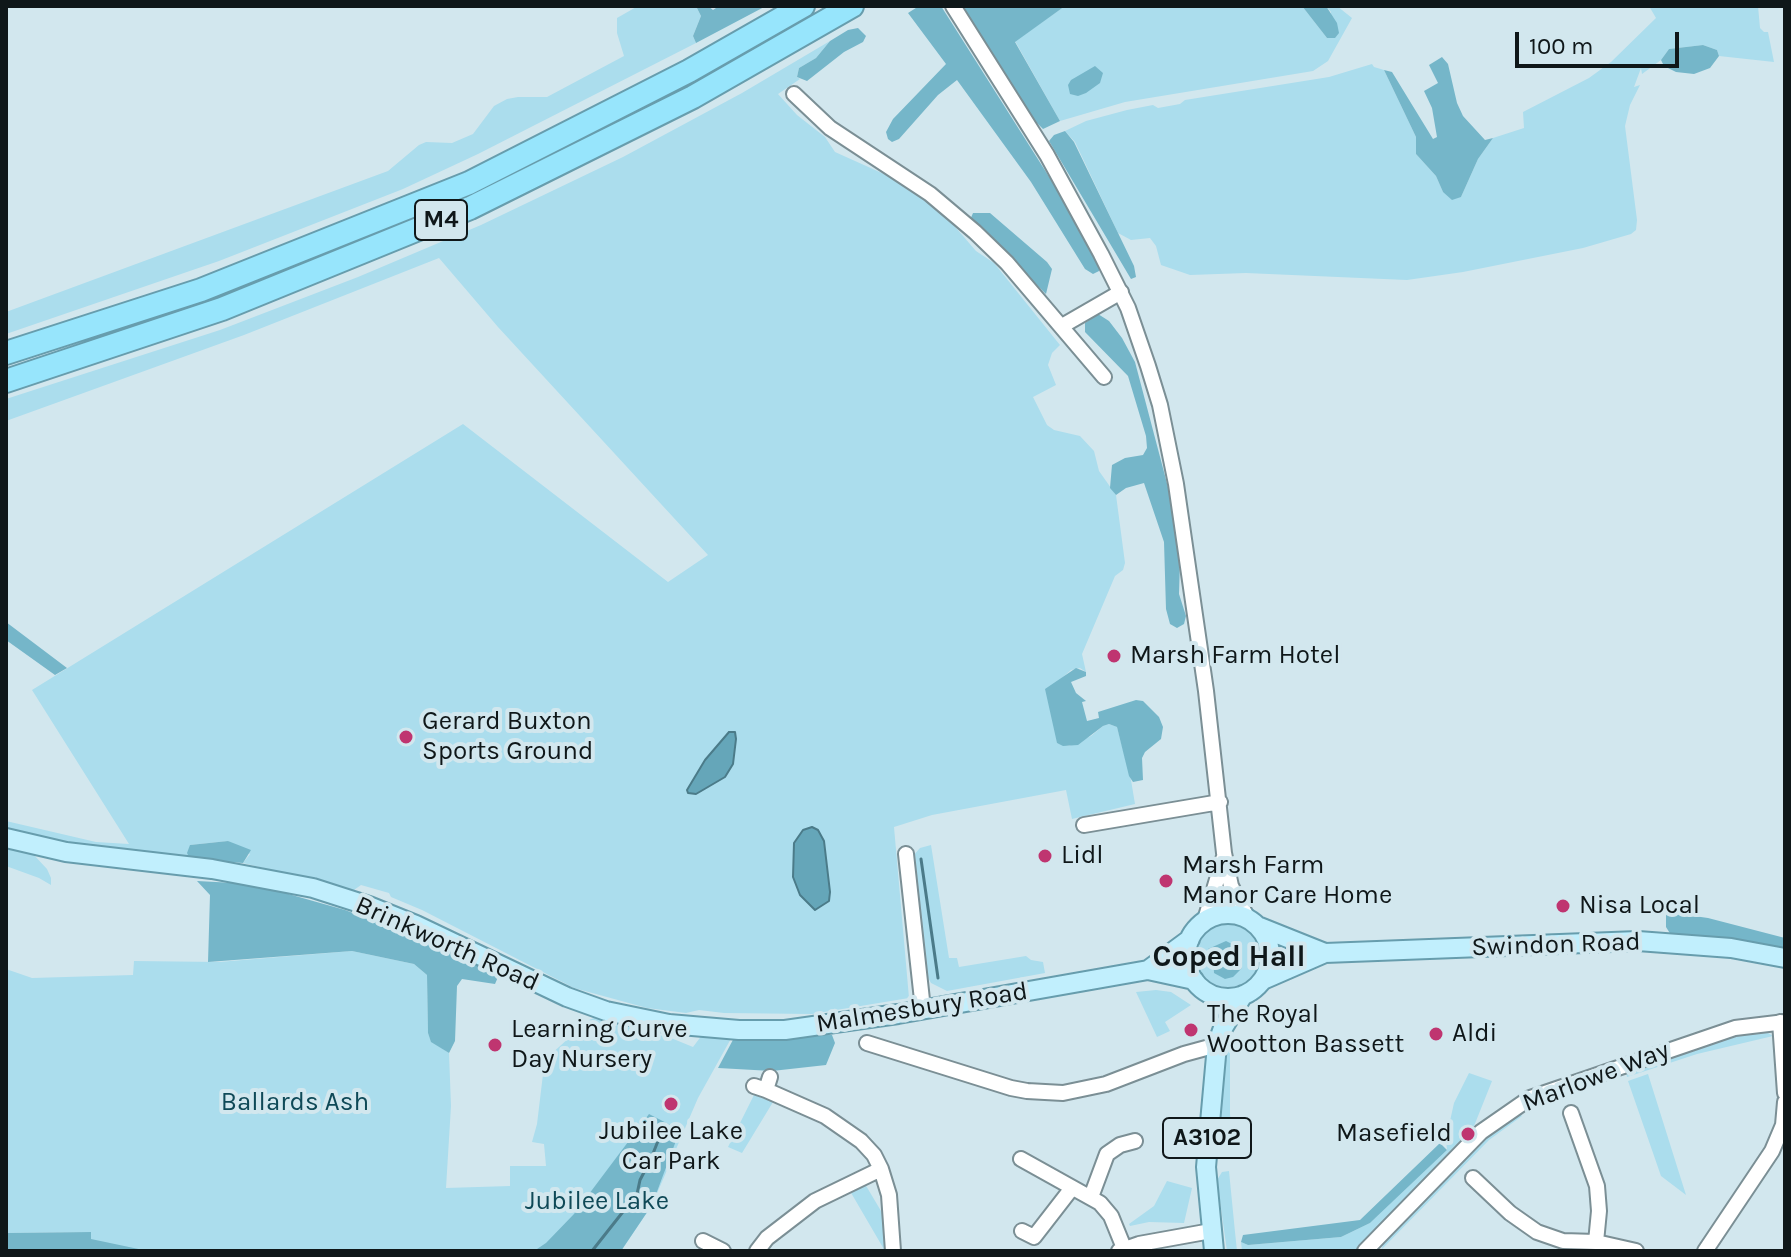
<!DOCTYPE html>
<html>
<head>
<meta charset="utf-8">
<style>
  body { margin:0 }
  #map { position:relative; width:1791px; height:1257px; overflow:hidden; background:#d2e7ee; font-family:Karla,sans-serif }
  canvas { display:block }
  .frame { position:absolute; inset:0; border:8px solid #0f1719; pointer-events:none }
  .scale { position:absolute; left:1515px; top:32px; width:164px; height:36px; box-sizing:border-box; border:4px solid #0f1719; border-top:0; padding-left:10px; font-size:24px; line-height:28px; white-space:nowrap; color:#0f1719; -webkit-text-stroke:6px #d2e7ee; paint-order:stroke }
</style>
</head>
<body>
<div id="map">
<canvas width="1791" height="1257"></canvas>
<div class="frame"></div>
<div class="scale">100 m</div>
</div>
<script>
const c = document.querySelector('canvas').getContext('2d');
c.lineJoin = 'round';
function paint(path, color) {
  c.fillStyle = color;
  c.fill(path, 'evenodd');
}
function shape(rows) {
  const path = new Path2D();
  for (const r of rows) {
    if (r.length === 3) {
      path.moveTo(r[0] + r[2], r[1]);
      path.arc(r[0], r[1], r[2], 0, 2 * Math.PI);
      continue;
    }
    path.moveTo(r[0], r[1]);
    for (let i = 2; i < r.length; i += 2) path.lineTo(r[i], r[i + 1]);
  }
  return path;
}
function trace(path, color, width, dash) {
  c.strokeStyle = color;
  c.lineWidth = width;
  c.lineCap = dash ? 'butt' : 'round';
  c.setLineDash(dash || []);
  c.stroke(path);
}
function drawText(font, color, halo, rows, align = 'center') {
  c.font = font + ' Karla,sans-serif';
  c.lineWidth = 8;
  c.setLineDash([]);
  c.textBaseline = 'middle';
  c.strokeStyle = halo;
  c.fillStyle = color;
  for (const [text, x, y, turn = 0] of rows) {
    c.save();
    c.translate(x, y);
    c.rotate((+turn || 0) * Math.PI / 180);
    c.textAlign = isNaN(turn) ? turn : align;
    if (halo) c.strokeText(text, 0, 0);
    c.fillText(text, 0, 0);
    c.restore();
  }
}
paint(shape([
  [638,6,696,6,701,16,693,36,696,43,478,154,403,189,219,261,6,334,6,312,388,171,419,145,426,142,452,143,473,134,494,106,507,99,518,97,547,97,624,56,617,33,617,18],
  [1065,6,1302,6,1327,38,1331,12,1326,6,1337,6,1352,18,1328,61,1313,71,1125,102,1060,121,1015,41],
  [1649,6,1758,6,1760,28,1764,32,1768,32,1774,62,1719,56,1717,50,1703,45,1669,49,1661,60,1642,74,1641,68,1634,87,1640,85,1630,105,1625,126,1637,220,1636,230,1631,234,1583,248,1463,272,1407,280,1246,273,1190,275,1161,265,1156,246,1150,238,1131,240,1118,233,1075,142,1065,131,1086,121,1127,110,1153,105,1158,108,1180,104,1185,100,1329,77,1372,64,1374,67,1384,70,1416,137,1416,154,1436,176,1443,192,1461,197,1478,159,1493,138,1524,128,1523,112,1589,78,1611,62,1656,18],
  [830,41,816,58,799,68,797,77,800,79,778,94,797,115,825,137,835,152,904,183,944,214,976,251,994,263,1060,345,1052,353,1048,365,1056,385,1033,397,1047,425,1054,430,1080,436,1094,451,1099,471,1116,495,1125,563,1123,570,1115,576,1082,654,1086,672,1080,668,1071,670,1062,678,1057,743,1069,746,1091,736,1103,726,1109,724,1117,727,1131,780,1135,804,1072,819,1066,790,932,815,894,827,909,998,812,1014,724,1013,699,1010,686,1013,647,1008,574,988,422,910,391,897,389,893,361,885,354,890,243,863,250,854,228,841,190,845,190,859,101,850,6,830,6,821,96,842,129,844,32,690,463,424,668,582,708,555,498,327,439,258,244,335,6,421,6,399,220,330,358,277,481,225,623,157,742,93],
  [6,845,33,854,47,869,51,878,51,885,39,878,6,866],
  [931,845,949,958,957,958,959,967,1026,956,1031,960,1043,962,1045,973,947,991,931,983,926,974,913,856,920,848],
  [1222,923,1236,923,1249,930,1256,937,1262,950,1261,965,1254,978,1237,989,1227,990,1212,986,1198,971,1195,961,1196,945,1201,936,1208,929],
  [352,951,414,964,427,975,428,1033,431,1041,449,1053,451,1106,446,1188,510,1186,510,1166,546,1166,544,1144,532,1142,537,1124,544,1066,550,1055,589,1020,594,1018,671,1038,693,1047,702,1035,733,1035,698,1098,652,1205,621,1251,91,1251,90,1232,6,1233,6,969,32,978,133,975,134,961,219,962],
  [1156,990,1171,992,1191,1005,1165,1022,1170,1031,1157,1037,1136,992],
  [1763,1030,1773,1036,1697,1054,1627,1077,1626,1071,1734,1035],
  [1230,1045,1230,1114,1235,1158,1224,1157,1220,1152,1219,1116,1225,1052],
  [1469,1073,1492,1081,1474,1126,1357,1251,1242,1251,1241,1242,1248,1245,1341,1237,1370,1223,1447,1150,1446,1139,1454,1103],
  [1648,1074,1686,1195,1661,1176,1628,1081],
  [754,1095,773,1102,742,1153,728,1147],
  [1520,1114,1522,1116,1489,1140,1382,1249,1383,1242,1481,1140,1513,1115,1515,1118],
  [1229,1171,1235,1232,1237,1251,1227,1251,1217,1180,1222,1172],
  [1167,1181,1192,1188,1184,1223,1149,1222,1130,1226,1129,1224,1154,1206],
  [865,1184,884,1216,885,1251,850,1191]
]), '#abdded');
paint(shape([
  [696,6,708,6,713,10,719,6,766,6,696,43,693,36,701,16],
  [919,6,941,6,1072,213,1099,264,1099,271,1093,274,1085,269,1031,182,957,80,938,95,899,139,892,142,888,139,886,132,893,119,946,64,908,13],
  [960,6,1065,6,1015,42,1060,121,1043,129,1035,121],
  [1302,6,1326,6,1337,23,1339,33,1335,38,1327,38],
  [858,28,866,36,863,42,844,52,807,81,797,77,799,68,816,58,830,41,848,30],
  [1703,45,1717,50,1719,56,1710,68,1694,74,1676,72,1664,66,1661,60,1669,49],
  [1442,57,1448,64,1457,103,1463,116,1485,140,1493,138,1478,159,1461,197,1452,200,1443,192,1436,176,1416,154,1416,137,1384,70,1392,72,1433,139,1437,137,1432,108,1424,91,1438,83,1429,65],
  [1095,66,1103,73,1100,83,1086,93,1078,96,1070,94,1068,85,1071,80],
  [1065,131,1074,142,1134,266,1136,277,1131,279,1049,141,1054,135],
  [973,213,990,213,1047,262,1052,269,1046,294,970,220],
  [1098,314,1109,321,1122,338,1135,362,1169,491,1180,561,1179,594,1186,616,1184,624,1177,628,1170,624,1166,609,1164,542,1144,483,1126,488,1116,495,1110,488,1112,465,1125,458,1143,455,1147,448,1146,436,1128,376,1085,332,1085,323],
  [6,622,67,668,55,675,6,640],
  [1076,668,1086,672,1086,676,1071,682,1076,693,1086,701,1082,702,1087,721,1099,718,1098,712,1136,700,1143,701,1159,717,1163,727,1161,739,1145,752,1142,758,1143,780,1133,782,1129,776,1117,727,1109,724,1103,726,1078,745,1063,746,1057,743,1045,689],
  [228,841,251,850,243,863,190,859,187,853,190,845],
  [197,881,253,884,345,910,434,944,488,969,498,977,495,984,462,979,457,986,455,1041,449,1053,431,1042,428,1033,427,975,414,964,352,951,208,962,210,895],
  [1666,912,1708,918,1785,938,1785,949,1718,937,1683,938,1671,935,1666,927],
  [1226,941,1242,949,1242,968,1233,977,1225,979,1214,973,1213,953,1208,949],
  [832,1035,835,1043,826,1065,772,1071,718,1068,735,1036],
  [649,1114,680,1130,652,1205,621,1251,534,1251,546,1243,574,1214],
  [1440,1143,1447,1150,1370,1223,1341,1237,1248,1245,1241,1242,1243,1235,1360,1220],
  [91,1232,91,1239,148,1251,6,1251,6,1233]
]), '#75b6c9');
const water = shape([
  [729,732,735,732,736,739,733,764,725,777,696,794,688,793,687,790,705,760,729,732],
  [812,827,818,830,824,841,830,892,829,901,815,910,800,895,793,877,794,843,803,830,812,827]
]);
paint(water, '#65a6b9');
trace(water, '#4b7b89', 2);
trace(shape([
  [921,859,938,978],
  [592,1251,637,1194,640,1180,650,1161,664,1126]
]), '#4b7b89', 3);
const minor = shape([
  [953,6,1047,155,1101,254,1128,308,1148,366,1160,405,1176,484,1206,691,1224,853,1231,886,1247,917],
  [794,94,830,128,930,194,975,232,1007,263,1104,377],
  [1062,326,1121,292],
  [1084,825,1220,802],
  [906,854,923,1009],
  [1205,920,1223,859],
  [1780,1022,1785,1093],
  [867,1043,1011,1088,1027,1091,1063,1093,1106,1084,1184,1054,1217,1045],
  [754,1086,766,1090,770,1077],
  [766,1090,825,1116,861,1141,874,1155,881,1169,889,1195,893,1251],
  [1571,1113,1597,1186,1599,1211,1596,1242],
  [1021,1159,1100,1203,1111,1216,1124,1248],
  [1473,1178,1510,1213,1537,1232,1563,1241,1596,1242,1636,1251],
  [1091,1197,1107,1154,1120,1145,1135,1141],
  [1022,1231,1034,1237,1072,1188],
  [703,1241,723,1251],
  [757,1251,767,1238,815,1201,881,1169],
  [1119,1251,1139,1244,1211,1231],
  [1365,1251,1481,1132,1530,1098,1735,1028,1785,1022],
  [1705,1251,1772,1151,1783,1125,1785,1102]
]);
const major = shape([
  [6,838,66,852,212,869,313,888,369,906,416,925,567,997,606,1011,669,1024,739,1030,785,1030,898,1014,1148,970,1194,980],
  [1228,956,42],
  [1260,927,1325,953],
  [1148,970,1190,939],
  [1263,980,1325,953,1638,941,1731,948,1785,958],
  [1214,1251,1206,1167,1217,1045,1223,1028,1243,995]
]);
const highway = shape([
  [6,353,201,290,469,183,689,71,803,6],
  [6,381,222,309,470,208,693,97,852,6]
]);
trace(minor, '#7b8f95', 18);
trace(major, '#679dad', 22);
trace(highway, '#679dad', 26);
trace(minor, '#fff', 14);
trace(major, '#c1effd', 18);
trace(highway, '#97e5fc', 22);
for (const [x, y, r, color] of [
  [1114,656,8,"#bf3570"],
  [406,737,8,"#bf3570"],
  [1045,856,8,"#bf3570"],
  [1166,881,8,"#bf3570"],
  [1563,906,8,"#bf3570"],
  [1191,1030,8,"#bf3570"],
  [1436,1034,8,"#bf3570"],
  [495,1045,8,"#bf3570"],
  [671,1104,8,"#bf3570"],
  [1468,1134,8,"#bf3570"]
]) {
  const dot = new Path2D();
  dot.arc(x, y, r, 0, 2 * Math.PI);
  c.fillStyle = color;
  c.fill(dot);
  trace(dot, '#d2e7ee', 3);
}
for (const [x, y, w] of [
  [441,220,52],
  [1207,1138,88]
]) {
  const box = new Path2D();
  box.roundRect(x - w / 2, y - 20, w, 40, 6);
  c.fillStyle = '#d2e7ee';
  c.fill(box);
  trace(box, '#0f1719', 2);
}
drawText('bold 24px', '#0f1719', null, [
  ["M4",441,220],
  ["A3102",1207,1138]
]);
drawText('26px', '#0f1719', '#d2e7ee', [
  ["Marsh Farm Hotel",1130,656],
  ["Gerard Buxton",422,722],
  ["Sports Ground",422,752],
  ["Lidl",1061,856],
  ["Marsh Farm",1182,866],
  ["Manor Care Home",1182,896],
  ["Nisa Local",1579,906],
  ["The Royal",1207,1015],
  ["Wootton Bassett",1207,1045],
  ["Learning Curve",511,1030],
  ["Day Nursery",511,1060],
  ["Aldi",1452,1034],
  ["Jubilee Lake",671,1132,"center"],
  ["Car Park",671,1162,"center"],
  ["Masefield",1452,1134,"right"]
], 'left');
drawText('26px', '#0f1719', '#d2e7ee', [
  ["Brinkworth Road",447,944,24],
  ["Swindon Road",1556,945,-2],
  ["Malmesbury Road",922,1008,-9],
  ["Marlowe Way",1596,1077,-21]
]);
drawText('26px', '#0f4957', '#d2e7ee', [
  ["Ballards Ash",295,1103],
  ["Jubilee Lake",597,1202]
]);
drawText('bold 30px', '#0f1719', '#d2e7ee', [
  ["Coped Hall",1229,957]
]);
</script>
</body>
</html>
